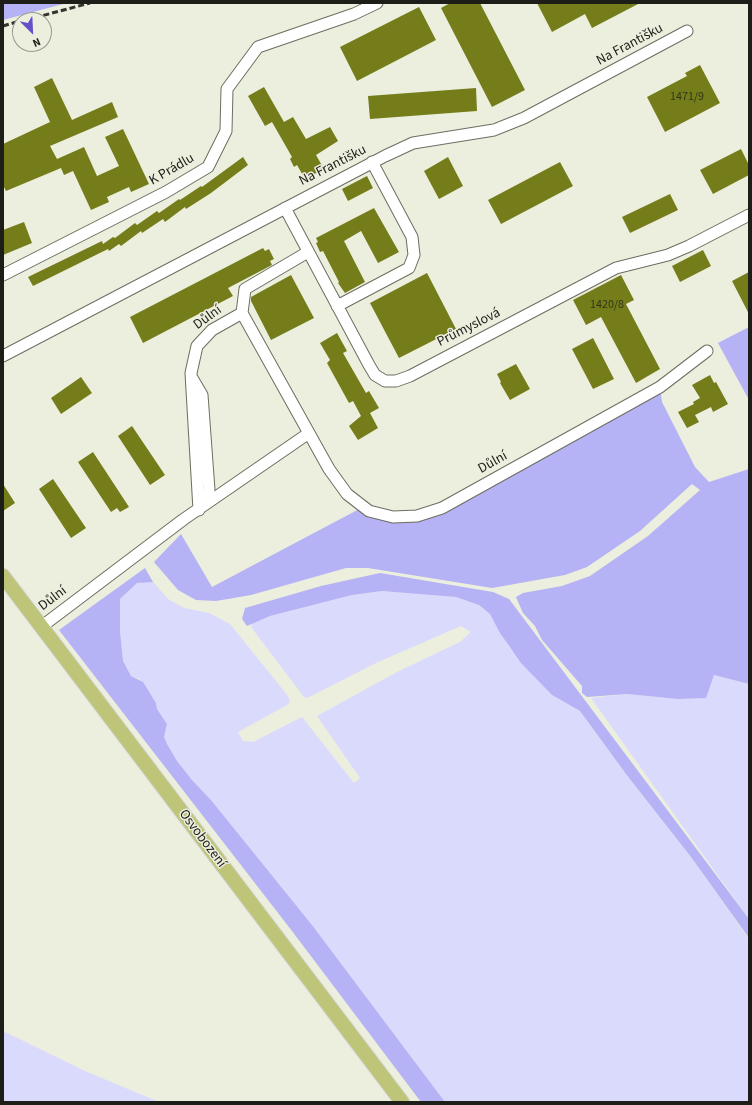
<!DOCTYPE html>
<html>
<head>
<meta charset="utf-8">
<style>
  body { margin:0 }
  #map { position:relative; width:752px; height:1105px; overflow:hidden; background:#eceede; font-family:"Source Sans 3",sans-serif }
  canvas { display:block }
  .frame { position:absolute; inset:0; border:4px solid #1d1e18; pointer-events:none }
  .north { position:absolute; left:12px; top:12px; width:40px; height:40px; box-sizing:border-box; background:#eceede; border:1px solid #999b8f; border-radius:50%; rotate:156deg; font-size:11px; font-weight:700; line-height:16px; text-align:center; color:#1d1e18 }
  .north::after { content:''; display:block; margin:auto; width:14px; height:18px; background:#6550c9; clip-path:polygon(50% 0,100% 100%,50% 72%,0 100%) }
</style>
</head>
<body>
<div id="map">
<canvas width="752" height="1105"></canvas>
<div class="frame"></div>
<div class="north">N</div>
</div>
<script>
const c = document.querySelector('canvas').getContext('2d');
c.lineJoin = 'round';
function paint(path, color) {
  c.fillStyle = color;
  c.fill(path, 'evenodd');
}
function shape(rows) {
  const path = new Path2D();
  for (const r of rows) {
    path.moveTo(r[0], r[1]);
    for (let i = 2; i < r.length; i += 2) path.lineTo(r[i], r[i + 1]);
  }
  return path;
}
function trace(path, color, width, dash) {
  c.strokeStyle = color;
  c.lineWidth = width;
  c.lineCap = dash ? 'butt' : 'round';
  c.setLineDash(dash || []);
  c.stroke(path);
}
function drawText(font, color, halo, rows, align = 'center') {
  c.font = font + ' "Source Sans 3",sans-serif';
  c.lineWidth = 3;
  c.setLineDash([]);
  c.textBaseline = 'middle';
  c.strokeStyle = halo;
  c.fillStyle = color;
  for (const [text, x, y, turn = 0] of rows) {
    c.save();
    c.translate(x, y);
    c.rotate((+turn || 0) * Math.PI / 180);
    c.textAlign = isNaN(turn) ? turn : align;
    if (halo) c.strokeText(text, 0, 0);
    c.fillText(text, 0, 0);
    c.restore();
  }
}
paint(shape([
  [147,581,153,582,168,599,184,608,209,613,230,624,288,696,290,702,287,705,238,732,243,741,253,742,302,717,354,783,360,778,317,716,397,672,460,642,471,632,461,626,378,662,307,698,304,697,254,631,251,626,253,623,270,616,352,595,382,591,456,597,479,605,490,614,509,647,552,695,580,711,626,774,691,857,749,939,749,1102,445,1102,312,925,211,800,192,780,177,761,167,744,164,737,167,724,157,709,156,703,139,679,131,676,123,661,120,631,120,599,137,583],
  [714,675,749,684,749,919,591,698,627,694,678,699,705,698],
  [3,1031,85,1071,159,1102,3,1102]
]), '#dadafd');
paint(shape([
  [3,3,67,3,3,20],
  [749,327,749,400,718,343],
  [660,387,662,402,695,467,709,482,749,469,749,684,714,675,706,698,678,699,627,694,587,697,582,693,582,686,542,640,535,626,523,613,516,597,523,593,562,586,590,576,648,536,700,490,692,484,640,531,587,567,565,575,492,588,368,568,346,568,251,595,216,601,196,600,178,590,154,562,181,534,212,587,363,507,417,516],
  [145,568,153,582,137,583,120,599,120,631,123,661,131,676,143,682,156,703,157,709,167,724,164,737,167,744,177,761,192,780,211,800,312,925,445,1102,421,1102,292,931,59,630],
  [380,573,493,592,509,599,749,919,749,938,691,857,626,774,580,711,552,695,521,663,500,633,490,614,479,605,456,597,382,591,352,595,270,616,247,626,242,619,245,608,321,586]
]), '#b5b2f5');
paint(shape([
  [450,3,480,3,525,90,492,107,441,8],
  [537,3,640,3,592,28,585,14,552,32],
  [419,7,436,40,357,81,340,47],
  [700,65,720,103,665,132,647,97,687,76,685,73],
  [52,78,72,120,112,102,118,117,50,146,57,159,84,147,97,176,119,166,105,137,123,129,149,184,131,192,129,187,107,197,109,202,91,210,73,171,64,175,61,168,6,191,3,185,3,144,50,122,34,87],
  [264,87,284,122,293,117,306,139,330,127,338,141,316,155,324,169,305,179,297,165,294,167,290,159,292,157,272,122,265,126,248,96],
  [476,88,477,111,370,119,368,96],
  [741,149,749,165,749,175,713,194,700,170],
  [243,157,248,165,211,193,186,209,185,207,165,222,163,219,142,233,141,231,121,246,119,244,109,251,108,249,33,286,28,277,102,241,103,244,113,237,115,238,135,223,137,225,157,211,159,213,179,199,180,200,201,186,202,187],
  [448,157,463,186,439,199,424,171],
  [560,162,573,186,501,224,488,200],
  [367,176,373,188,348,201,342,189],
  [670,194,678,210,630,233,622,217],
  [374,208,399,252,378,263,361,231,344,241,365,282,345,293,338,283,339,282,323,251,320,252,316,243,318,242,316,238],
  [24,222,32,243,3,255,3,230],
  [263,248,265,251,269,249,274,259,270,261,272,265,228,288,233,296,143,343,130,317],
  [703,250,711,266,680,282,672,266],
  [749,272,749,314,732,281],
  [427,273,456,329,399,358,370,303],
  [291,275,314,318,271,340,251,301,251,297],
  [621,275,634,300,626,304,660,369,636,383,601,317,586,325,573,300],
  [337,333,347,351,343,353,366,393,369,391,379,408,370,413,378,428,358,440,349,426,361,416,353,401,349,403,327,363,330,360,320,343],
  [593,338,614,379,593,389,572,349],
  [516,364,530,389,510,400,500,383,501,382,497,374],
  [710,375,714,383,716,382,728,404,713,412,711,407,695,415,699,422,687,428,678,412,694,404,693,402,700,398,692,385],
  [81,377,92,393,61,414,51,398],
  [132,426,165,475,150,485,118,436],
  [93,452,129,507,120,512,117,508,111,512,78,462],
  [53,479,86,528,71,538,39,489],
  [3,484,15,503,3,511]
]), '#747d1a');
const minor = shape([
  [285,208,369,365,375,375,385,381,396,381,410,376,616,268,668,255,689,246,749,215],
  [3,275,166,192,208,167,226,131,227,89,258,47,354,14,377,3],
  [337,306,409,268,414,255,412,237,372,162],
  [242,313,329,469,347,494,369,511,393,517,417,516,442,508,660,387,707,351],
  [242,313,245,289,308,252],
  [3,356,385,156,413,143,494,130,524,118,687,31],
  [192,378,202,395,209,490,200,507],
  [199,510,191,373,197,346,212,330,242,313],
  [41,627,184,519,309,433]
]);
const major = shape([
  [3,576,402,1102]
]);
trace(minor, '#6c6e60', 13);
trace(major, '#d2d2d1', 16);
trace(minor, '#fff', 11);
trace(major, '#bec579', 14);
trace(shape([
  [26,20,90,3],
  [3,26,20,21]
]), '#33342d', 3, [6, 3]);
drawText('12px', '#333618', null, [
  ["1471/9",687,97],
  ["1420/8",607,305]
]);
drawText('14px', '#1d1e18', '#eceede', [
  ["Na Františku",630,45,-28],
  ["Na Františku",333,166,-27],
  ["K Prádlu",172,170,-30],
  ["Důlní",208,318,-36],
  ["Průmyslová",469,328,-27],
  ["Důlní",493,463,-29],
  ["Důlní",53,599,-37],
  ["Osvobození",202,839,53]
]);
</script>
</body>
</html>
